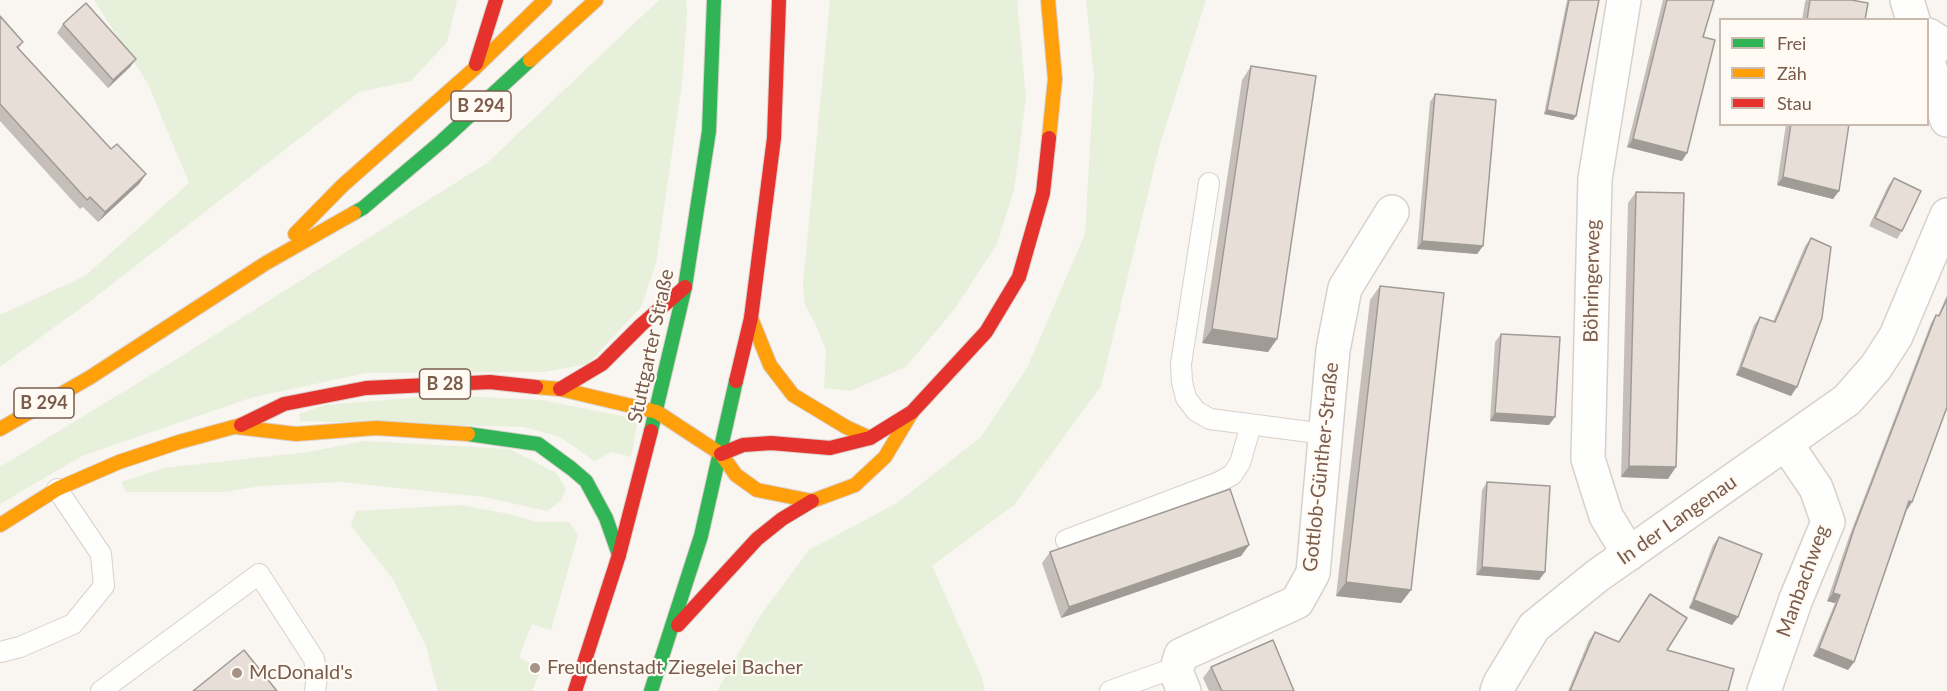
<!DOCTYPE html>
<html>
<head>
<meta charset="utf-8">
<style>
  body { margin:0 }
  #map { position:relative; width:1947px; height:691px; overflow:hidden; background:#f9f5f0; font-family:Lato,sans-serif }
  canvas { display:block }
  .legend { position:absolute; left:1719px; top:18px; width:210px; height:108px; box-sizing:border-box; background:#fffaf3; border:2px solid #cabbb1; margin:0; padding:8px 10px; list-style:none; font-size:18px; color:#7a5c4d }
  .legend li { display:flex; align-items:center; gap:12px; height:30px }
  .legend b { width:30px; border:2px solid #cabbb1 }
</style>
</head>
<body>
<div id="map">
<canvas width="1947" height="691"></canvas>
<ul class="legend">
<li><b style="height:8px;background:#30b455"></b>Frei</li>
<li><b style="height:8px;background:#ff9f0a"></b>Zäh</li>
<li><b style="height:8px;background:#e5322d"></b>Stau</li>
</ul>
</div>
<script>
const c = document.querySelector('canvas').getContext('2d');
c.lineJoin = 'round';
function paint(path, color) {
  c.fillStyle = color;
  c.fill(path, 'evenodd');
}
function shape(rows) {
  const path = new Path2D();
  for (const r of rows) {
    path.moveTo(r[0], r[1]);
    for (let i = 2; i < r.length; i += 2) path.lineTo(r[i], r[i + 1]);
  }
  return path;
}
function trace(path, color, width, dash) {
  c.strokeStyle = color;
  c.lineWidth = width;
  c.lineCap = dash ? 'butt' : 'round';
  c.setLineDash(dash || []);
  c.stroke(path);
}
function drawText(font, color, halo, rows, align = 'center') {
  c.font = font + ' Lato,sans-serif';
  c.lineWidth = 4.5;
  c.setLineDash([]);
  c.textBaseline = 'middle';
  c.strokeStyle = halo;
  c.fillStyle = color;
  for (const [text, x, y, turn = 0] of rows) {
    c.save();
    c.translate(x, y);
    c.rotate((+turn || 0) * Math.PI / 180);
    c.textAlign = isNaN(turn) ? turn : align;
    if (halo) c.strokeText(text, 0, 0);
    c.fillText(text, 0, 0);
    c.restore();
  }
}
paint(shape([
  [94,0,457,0,447,42,411,81,359,92,89,302,0,367,0,315,85,276,189,183,148,84],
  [659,0,686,0,687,14,682,84,656,263,641,307,588,364,544,372,366,373,250,398,82,456,0,504,0,467,164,367,487,163],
  [830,0,1017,0,1026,98,1014,190,997,244,956,307,906,367,850,391,824,388,826,351,816,325,805,305,803,284],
  [1086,0,1206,0,1160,144,1101,386,1014,505,932,566,981,675,985,691,717,691,760,616,809,550,897,503,981,437,1027,368,1085,234,1094,77],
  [444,395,542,400,632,418,637,425,631,457,612,452,594,461,560,437,524,427,300,421,299,414,325,405],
  [364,441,510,449,556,473,566,488,561,501,547,511,484,497,341,482,261,486,225,492,126,492,121,482,164,468,308,452],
  [461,505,509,514,538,522,569,522,578,535,551,630,532,624,519,657,541,669,532,691,438,691,426,646,393,579,351,526,356,511]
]), '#e7f0db');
const lane = shape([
  [1209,183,1181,364,1182,382,1186,398,1196,411,1210,419,1325,434],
  [1066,540,1219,482,1232,475,1240,463,1251,425],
  [0,652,20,647,73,624,104,586,101,554,57,489],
  [101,691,259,574,314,659,317,676,315,691],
  [1110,691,1163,672,1176,672]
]);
const street = shape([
  [1624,0,1595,179,1588,459,1606,516,1629,554],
  [1907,0,1913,20],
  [1928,35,1942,44,1947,44],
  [1928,62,1947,120],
  [1184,691,1176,672,1181,655,1297,602,1313,573,1333,350,1345,288,1392,212],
  [1497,691,1500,683,1534,627,1597,576,1847,400,1876,367,1896,336,1947,215],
  [1764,691,1796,599,1828,522,1816,488,1786,444]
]);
const fast = shape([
  [354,213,363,208,442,141,530,60],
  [651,431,685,287,709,131,714,0],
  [468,434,538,444,572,469,586,481,606,518,619,555],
  [651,691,701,536,736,381]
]);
const slow = shape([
  [1048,0,1055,79,1049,138],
  [530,60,596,0],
  [295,234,342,186,474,69,545,0],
  [751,318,770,365,793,395,846,427,870,438],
  [536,387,560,389,657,412,721,454,736,475,757,490,812,501,855,485,885,457,912,412],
  [236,427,296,434,376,428,468,434],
  [0,429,89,378,266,263,354,213],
  [0,525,57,489,119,462,179,442,241,425]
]);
const jam = shape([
  [476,64,496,0],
  [736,381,751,318,774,138,779,0],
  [560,389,602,364,641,325,685,287],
  [241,425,284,404,366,388,490,382,536,387],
  [721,454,743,445,771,443,830,448,870,438,912,412,986,332,1019,277,1043,193,1049,138],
  [678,625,757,539,782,519,812,501],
  [575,691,619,555,651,431]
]);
trace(lane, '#d7d1cb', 22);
trace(street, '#d7d1cb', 36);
trace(fast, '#dad1cc', 16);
trace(slow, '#dad1cc', 16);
trace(jam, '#dad1cc', 16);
trace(lane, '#fefefd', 20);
trace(street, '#fefefd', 33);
trace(fast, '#30b455', 14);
trace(slow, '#ff9f0a', 14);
trace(jam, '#e5322d', 14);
paint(shape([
  [1567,0,1599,0,1576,116,1573,120,1544,114],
  [1663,0,1714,0,1703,37,1682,161,1627,147],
  [1806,0,1851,0,1865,20,1802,20,1805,2],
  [0,16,23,42,18,49,111,149,146,174,139,184,98,222,83,207,80,209,0,121],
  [63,24,136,59,130,67,108,88,57,33],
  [1251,66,1277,339,1268,352,1202,343,1242,80],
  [1435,94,1483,246,1477,254,1417,249,1430,102],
  [1786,124,1849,124,1839,191,1833,199,1777,185],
  [1894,178,1902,231,1897,239,1869,226,1888,186],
  [1636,192,1668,479,1621,477,1628,203],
  [1811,238,1791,396,1736,375,1754,325,1760,317,1773,322,1805,246],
  [1380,286,1411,590,1401,603,1336,596,1370,300],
  [1947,295,1947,407,1912,502,1907,510,1854,662,1848,670,1813,656,1835,603,1827,601,1849,537,1931,323,1936,315,1938,316],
  [1501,334,1549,425,1490,421,1495,342],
  [1487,482,1545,572,1539,580,1476,575,1482,490],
  [1719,537,1738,617,1732,625,1689,608,1713,545],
  [1249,545,1241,556,1061,618,1042,563,1050,552],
  [1595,632,1618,642,1667,650,1728,691,1568,691,1589,640],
  [1211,667,1294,691,1209,691,1203,678]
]), '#c6bfb9');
paint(shape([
  [136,59,130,67,108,88,113,80],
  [1547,110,1576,116,1573,120,1544,114],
  [1633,139,1687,153,1682,161,1627,147],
  [146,174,139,184,98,222,105,212],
  [1783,177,1839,191,1833,199,1777,185],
  [1422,241,1483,246,1477,254,1417,249],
  [1212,329,1277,339,1268,352,1202,343],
  [1741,367,1797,387,1791,396,1736,375],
  [1495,413,1555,417,1549,425,1490,421],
  [1629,466,1676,467,1668,479,1621,477],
  [1909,501,1912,502,1907,510],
  [1249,545,1241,556,1061,618,1069,607],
  [1482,567,1545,572,1539,580,1476,575],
  [1346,582,1411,590,1401,603,1336,596],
  [1833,593,1840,595,1835,603,1827,601],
  [1694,600,1738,617,1732,625,1689,608],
  [1819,648,1854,662,1848,670,1813,656]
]), '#a19b96');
const building = shape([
  [1569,0,1599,0,1576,116,1547,110,1569,0],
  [1667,0,1714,0,1703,37,1715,40,1687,153,1633,139,1667,0],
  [1810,0,1851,0,1868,3,1865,20,1807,20,1810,0],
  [86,3,136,59,113,80,63,24,86,3],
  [0,16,23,42,17,47,111,149,117,144,146,174,105,212,90,197,87,200,0,104,0,16],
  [1251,66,1316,76,1277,339,1212,329,1251,66],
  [1435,94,1496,100,1483,246,1422,241,1435,94],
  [1791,124,1849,124,1839,191,1783,177,1791,124],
  [1894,178,1921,191,1902,231,1875,218,1894,178],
  [1636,192,1684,193,1676,467,1629,466,1636,192],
  [1811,238,1831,247,1822,318,1797,387,1741,367,1760,317,1775,322,1811,238],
  [1380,286,1444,293,1411,590,1346,582,1380,286],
  [1947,299,1947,407,1912,502,1909,501,1854,662,1819,648,1840,595,1833,593,1854,529,1936,315,1939,316,1947,299],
  [1501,334,1560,337,1555,417,1495,413,1501,334],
  [1487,482,1550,486,1545,572,1482,567,1487,482],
  [1230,489,1249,545,1069,607,1050,552,1230,489],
  [1719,537,1762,554,1738,617,1694,600,1719,537],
  [1650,594,1687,618,1667,650,1734,669,1728,691,1570,691,1595,632,1619,642,1650,594],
  [1273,640,1294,691,1222,691,1211,667,1273,640],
  [244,650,277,691,193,691,244,650]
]);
paint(building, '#e6ded7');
trace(building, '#a19b96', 1.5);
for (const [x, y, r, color] of [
  [535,668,6,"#a69286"],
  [237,673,6,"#a69286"]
]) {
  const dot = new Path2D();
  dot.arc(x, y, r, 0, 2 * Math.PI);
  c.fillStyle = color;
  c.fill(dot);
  trace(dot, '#fffaf3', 2);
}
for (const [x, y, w] of [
  [481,106,60],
  [445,384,51],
  [44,403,60]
]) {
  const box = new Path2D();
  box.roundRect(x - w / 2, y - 15, w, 30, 4.5);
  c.fillStyle = '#fffaf3';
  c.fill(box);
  trace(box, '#7a5c4d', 1.5);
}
drawText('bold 18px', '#7a5c4d', null, [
  ["B 294",481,106],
  ["B 28",445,384],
  ["B 294",44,403]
]);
drawText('20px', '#7a5c4d', '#fffaf3', [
  ["Böhringerweg",1592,281,-89],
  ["Stuttgarter Straße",651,346,-78],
  ["Gottlob-Günther-Straße",1321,467,-84],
  ["In der Langenau",1677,520,-35],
  ["Manbachweg",1803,581,-70]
]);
drawText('20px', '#7a5c4d', '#fffaf3', [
  ["Freudenstadt Ziegelei Bacher",547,668],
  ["McDonald's",249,673]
], 'left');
</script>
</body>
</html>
